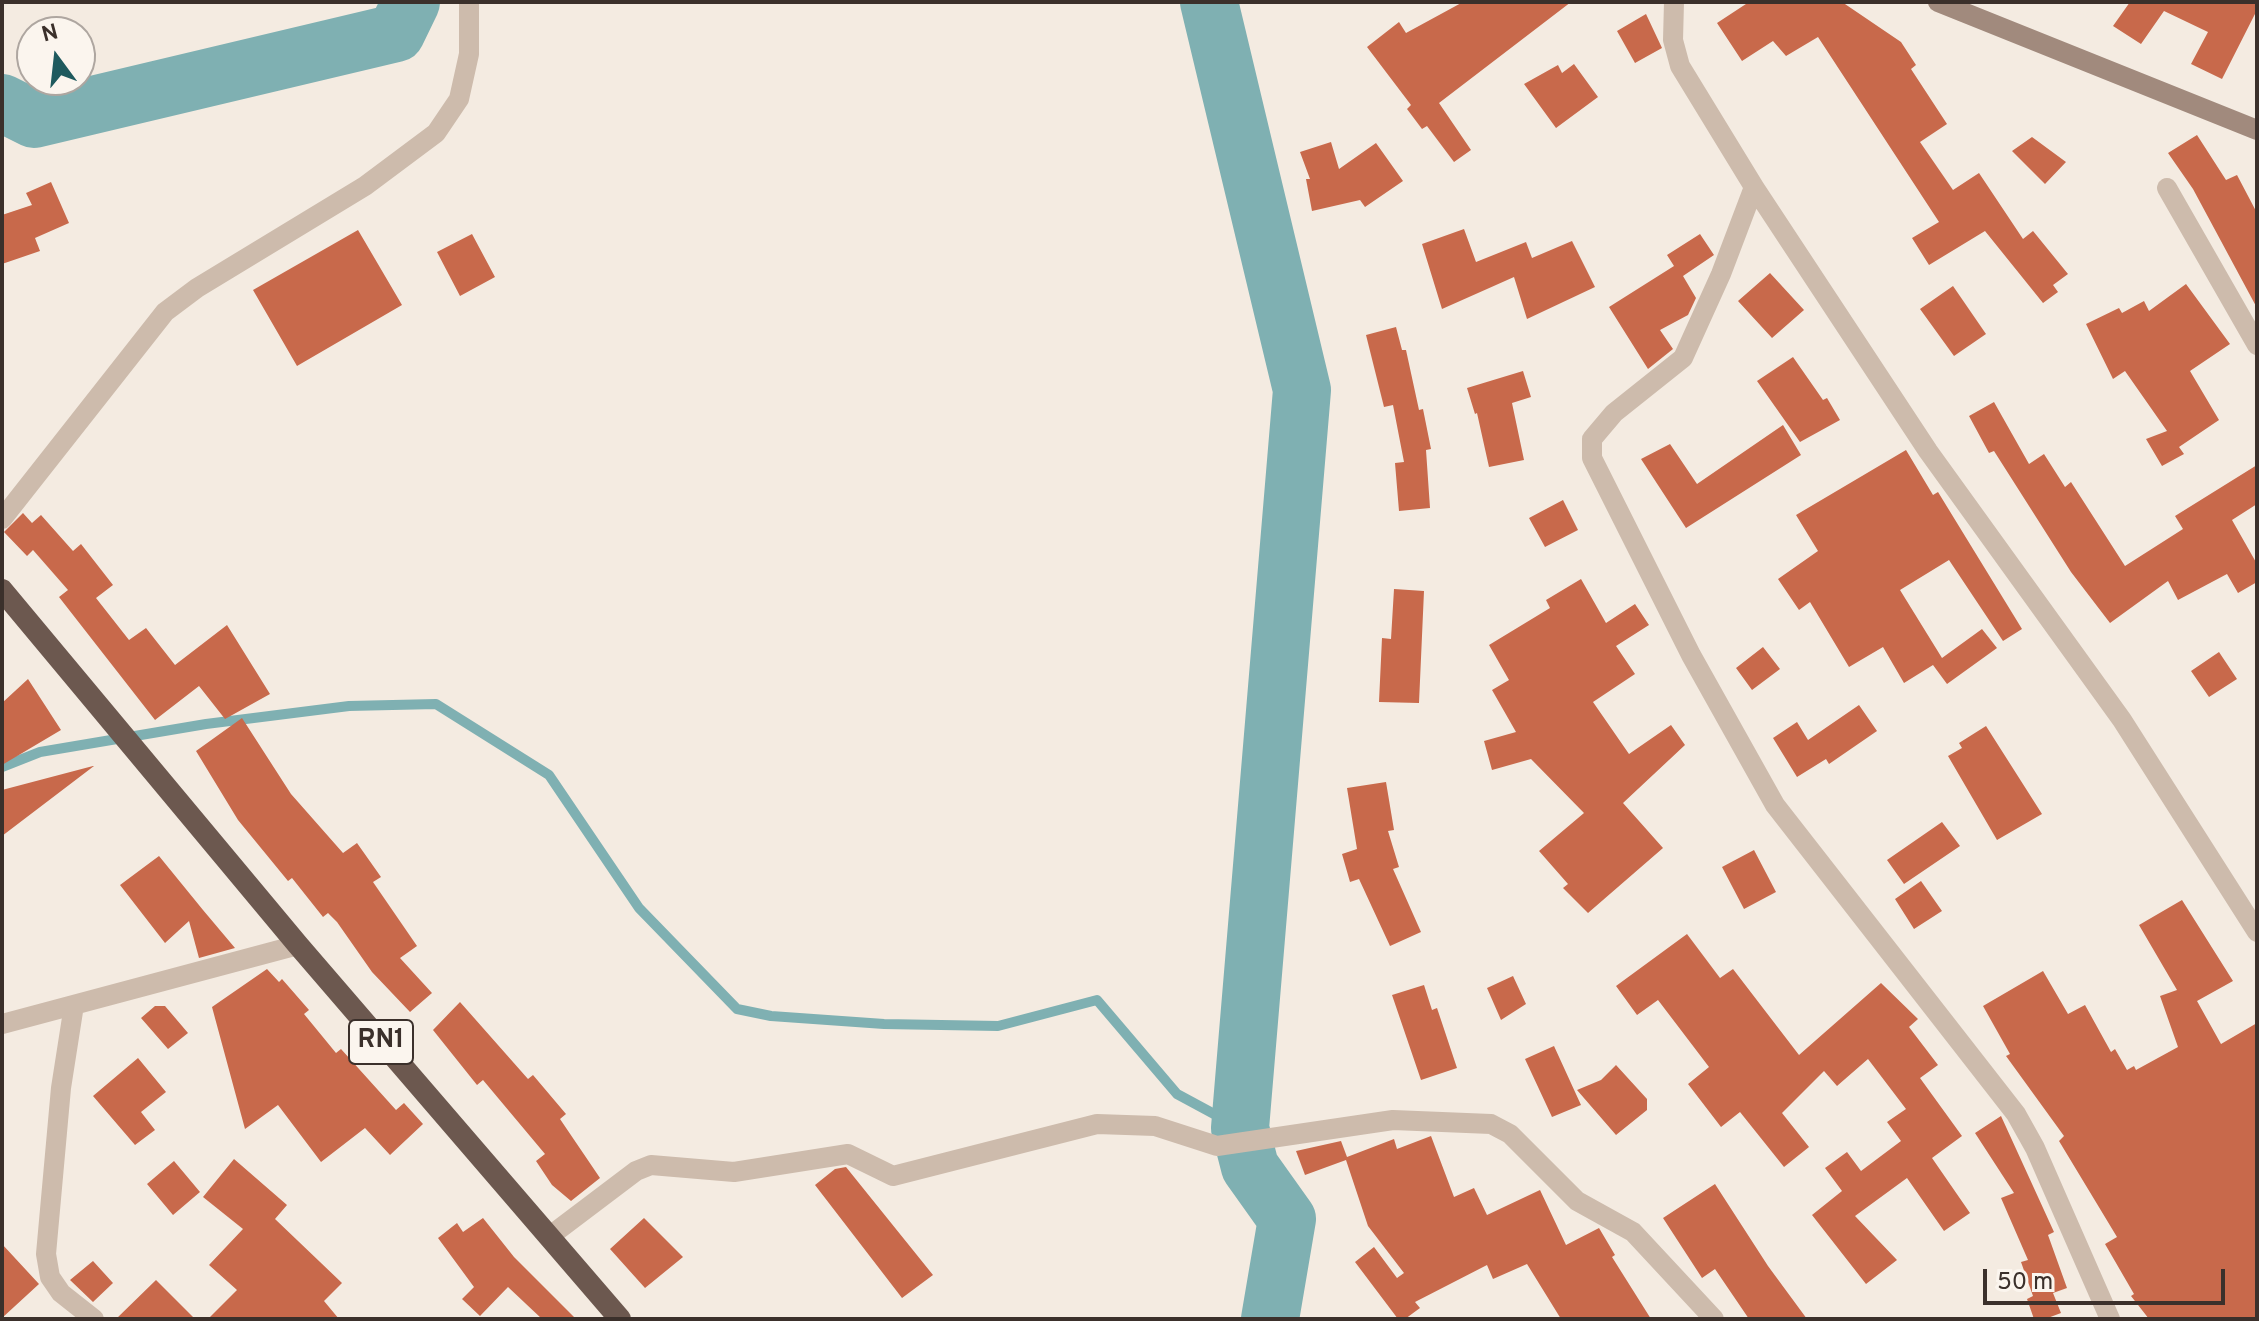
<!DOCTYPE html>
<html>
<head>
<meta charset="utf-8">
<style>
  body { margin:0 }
  #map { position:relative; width:2259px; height:1321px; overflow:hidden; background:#f4ebe1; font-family:Overpass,sans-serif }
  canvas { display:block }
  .frame { position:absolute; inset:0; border:4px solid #3b302b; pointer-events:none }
  .north { position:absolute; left:16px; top:16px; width:80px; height:80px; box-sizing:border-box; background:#fbf5ee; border:2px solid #aea6a0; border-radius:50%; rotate:345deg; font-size:22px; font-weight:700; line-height:32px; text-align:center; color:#3b302b }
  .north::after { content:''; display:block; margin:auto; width:28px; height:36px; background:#1f5a5e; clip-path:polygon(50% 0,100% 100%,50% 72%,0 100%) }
  .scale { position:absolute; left:1983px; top:1269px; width:242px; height:36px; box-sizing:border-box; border:4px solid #3b302b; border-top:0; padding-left:10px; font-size:24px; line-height:28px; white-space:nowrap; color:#3b302b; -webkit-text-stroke:6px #fbf5ee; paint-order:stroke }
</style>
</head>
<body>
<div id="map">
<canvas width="2259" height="1321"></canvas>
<div class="frame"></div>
<div class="north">N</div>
<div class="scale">50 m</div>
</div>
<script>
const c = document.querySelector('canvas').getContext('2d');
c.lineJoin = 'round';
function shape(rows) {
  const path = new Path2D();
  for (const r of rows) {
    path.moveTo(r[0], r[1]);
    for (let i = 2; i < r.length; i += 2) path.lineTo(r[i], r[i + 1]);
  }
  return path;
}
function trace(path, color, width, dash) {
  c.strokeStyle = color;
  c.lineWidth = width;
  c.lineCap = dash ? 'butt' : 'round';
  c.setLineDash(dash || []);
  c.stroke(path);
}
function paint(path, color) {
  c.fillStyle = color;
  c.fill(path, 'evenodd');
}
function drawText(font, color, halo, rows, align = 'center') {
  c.font = font + ' Overpass,sans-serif';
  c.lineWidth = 6;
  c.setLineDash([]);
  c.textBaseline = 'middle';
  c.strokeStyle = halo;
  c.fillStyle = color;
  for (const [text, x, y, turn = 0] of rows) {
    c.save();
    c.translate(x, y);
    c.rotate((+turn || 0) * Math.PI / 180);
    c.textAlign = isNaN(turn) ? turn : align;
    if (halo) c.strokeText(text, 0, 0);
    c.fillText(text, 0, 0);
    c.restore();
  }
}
trace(shape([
  [2,767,40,752,206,724,349,706,436,704,549,775,639,908,737,1009,771,1016,884,1024,998,1026,1097,1000,1177,1094,1240,1128]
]), '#7fb0b2', 10);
trace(shape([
  [1209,2,1302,390,1240,1128,1250,1167,1287,1219,1270,1319],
  [2,103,34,119,396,33,411,2]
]), '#7fb0b2', 58);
paint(shape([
  [1463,2,1571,2,1439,103,1471,150,1454,162,1427,126,1422,129,1407,109,1411,105,1367,47,1399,22,1406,33],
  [1749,2,1842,2,1901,42,1916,65,1911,69,1947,124,1920,142,1953,190,1979,173,2023,239,2033,231,2068,274,2053,285,2058,292,2043,303,1985,231,1929,265,1912,238,1939,222,1818,37,1786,56,1773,41,1742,61,1717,23],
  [2130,2,2257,2,2257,10,2222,79,2191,64,2208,32,2164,11,2141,44,2113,26],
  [1646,14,1662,48,1635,63,1617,31],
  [1574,64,1598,97,1556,128,1524,84,1558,65,1562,73],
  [2197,135,2226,180,2237,175,2257,213,2257,308,2193,189,2168,153],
  [2032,137,2066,162,2045,184,2012,151],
  [1331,142,1339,169,1376,143,1403,181,1365,207,1360,200,1312,211,1306,179,1310,179,1300,152],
  [51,182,69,223,35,238,40,251,2,264,2,215,32,205,26,193],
  [1464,229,1476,262,1526,242,1532,258,1572,241,1595,287,1527,319,1514,277,1442,309,1422,244],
  [358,230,402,305,297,366,253,290],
  [472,234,495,277,460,296,437,252],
  [1700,234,1714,255,1683,276,1696,298,1688,315,1660,330,1673,349,1648,369,1609,307,1674,266,1667,255],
  [1770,273,1804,310,1772,338,1738,301],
  [2186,284,2230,344,2190,371,2219,420,2179,447,2184,454,2162,466,2146,439,2167,431,2125,371,2113,379,2086,324,2119,308,2122,313,2144,301,2149,311],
  [1953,286,1986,334,1954,356,1920,309],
  [1396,327,1402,350,1406,350,1419,410,1423,409,1431,449,1426,450,1430,508,1399,511,1395,463,1404,462,1393,405,1384,407,1366,335],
  [1793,357,1823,400,1827,398,1840,420,1800,442,1757,381],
  [1523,371,1531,397,1512,403,1524,460,1489,467,1477,413,1475,414,1467,388],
  [1994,402,2029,464,2044,454,2065,487,2071,482,2125,566,2183,529,2175,516,2257,465,2257,504,2232,520,2257,564,2257,582,2238,593,2227,574,2178,600,2168,581,2110,623,2071,572,1994,451,1989,453,1969,416],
  [1783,425,1801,455,1686,528,1641,459,1670,444,1697,484],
  [1906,450,1933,495,1938,492,2022,629,2003,641,1949,560,1900,590,1942,658,1982,629,1997,648,1947,684,1933,665,1904,683,1883,647,1849,667,1810,602,1799,610,1778,579,1818,551,1796,515],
  [1563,500,1578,530,1545,547,1529,518],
  [23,513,32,523,41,515,73,551,81,544,113,585,96,598,129,640,146,628,175,665,227,625,270,694,225,719,199,686,155,720,59,597,68,590,33,550,27,556,4,532],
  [1581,579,1606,623,1635,604,1649,625,1616,646,1635,674,1593,702,1629,754,1671,725,1685,745,1623,803,1663,848,1588,913,1563,888,1568,884,1539,851,1584,813,1531,759,1492,770,1484,741,1516,732,1492,690,1509,680,1489,645,1550,608,1546,600],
  [1394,589,1424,591,1419,703,1379,702,1382,638,1391,639],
  [1763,647,1780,669,1752,690,1736,668],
  [2219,652,2237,679,2209,697,2191,671],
  [28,679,61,730,2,765,2,703],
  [1859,705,1877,731,1829,764,1826,759,1797,777,1773,738,1797,722,1808,740],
  [242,718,291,794,343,853,357,843,381,877,373,882,417,946,400,958,432,993,410,1012,372,972,337,922,328,913,323,917,292,878,288,881,238,820,196,751],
  [1986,726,2042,814,1997,840,1948,756,1962,748,1959,743],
  [93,766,94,766,2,836,2,790],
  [1386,782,1394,830,1388,831,1399,867,1393,869,1421,932,1390,946,1359,879,1350,882,1342,854,1357,849,1347,788],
  [1942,822,1960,846,1904,884,1887,860],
  [1754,850,1776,892,1744,909,1722,867],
  [159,856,203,910,235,948,199,958,189,921,165,943,120,885],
  [1921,881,1942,911,1914,929,1895,899],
  [2182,900,2233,981,2197,1001,2221,1044,2257,1023,2257,1319,2149,1319,2131,1296,2134,1294,2105,1244,2117,1237,2059,1141,2064,1136,2006,1056,2010,1054,1983,1006,2043,971,2068,1014,2085,1005,2111,1052,2115,1049,2127,1070,2134,1066,2136,1070,2178,1047,2160,996,2177,990,2139,925],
  [1687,934,1720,978,1733,969,1799,1055,1881,983,1918,1019,1909,1027,1938,1065,1920,1078,1962,1136,1932,1158,1970,1213,1944,1231,1907,1178,1855,1216,1897,1260,1866,1284,1812,1215,1842,1191,1825,1168,1847,1152,1861,1171,1901,1141,1887,1122,1906,1109,1868,1059,1837,1086,1824,1071,1782,1113,1809,1147,1784,1167,1740,1112,1721,1127,1688,1084,1709,1067,1658,1000,1637,1015,1616,986],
  [267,969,279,982,282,979,309,1010,304,1014,336,1053,341,1049,396,1110,404,1103,423,1124,390,1155,365,1128,321,1162,278,1105,245,1129,212,1007],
  [1513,976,1526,1004,1501,1020,1487,988],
  [1424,985,1432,1010,1437,1008,1457,1068,1421,1080,1392,995],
  [460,1002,528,1079,533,1075,566,1114,560,1119,600,1178,571,1201,552,1185,536,1161,545,1154,483,1080,477,1085,433,1030],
  [155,1006,165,1006,188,1033,168,1049,141,1018],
  [1554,1046,1581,1105,1552,1117,1525,1059],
  [138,1058,166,1092,141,1112,155,1130,135,1145,93,1096],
  [1616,1065,1647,1099,1647,1110,1616,1135,1577,1090,1601,1080],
  [2001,1116,2054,1232,2048,1235,2067,1288,2053,1293,2061,1313,2045,1319,2034,1319,2027,1299,2033,1296,2021,1262,2028,1260,2001,1198,2014,1193,1975,1133],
  [1431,1136,1454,1197,1474,1188,1487,1215,1540,1190,1566,1245,1599,1228,1615,1255,1612,1257,1651,1319,1561,1319,1527,1264,1493,1279,1487,1265,1415,1302,1420,1308,1405,1319,1398,1319,1355,1262,1374,1247,1397,1278,1404,1273,1368,1226,1346,1160,1305,1175,1296,1151,1341,1141,1347,1157,1394,1139,1397,1149],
  [234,1159,287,1205,275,1219,342,1283,324,1301,339,1319,208,1319,237,1290,209,1265,243,1229,203,1197],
  [174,1161,200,1192,173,1215,147,1184],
  [846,1167,933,1275,902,1298,815,1185,835,1169],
  [1715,1184,1768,1266,1807,1319,1749,1319,1715,1269,1702,1278,1663,1218],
  [483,1218,514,1257,576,1319,542,1319,508,1287,480,1316,462,1299,474,1287,438,1238,457,1223,463,1232],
  [644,1218,683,1257,645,1288,610,1249],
  [2,1244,39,1284,2,1318],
  [93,1261,113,1283,93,1302,70,1280],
  [156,1280,195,1319,116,1319]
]), '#c8694b');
trace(shape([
  [1674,2,1673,40,1680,66,1754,187,1721,274,1683,358,1614,413,1592,439,1592,458,1691,655,1775,805,2016,1114,2035,1148,2110,1319],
  [1754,187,1928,451,2122,720,2257,932],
  [2167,188,2257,345],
  [2,519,165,312,197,288,365,186,436,133,459,99,469,54,469,2],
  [74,1005,61,1088,46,1254,50,1277,61,1293,94,1319],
  [2,1024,298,945],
  [550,1236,636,1171,651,1165,734,1172,848,1154,893,1176,1097,1124,1155,1126,1217,1146,1393,1120,1491,1124,1510,1134,1577,1201,1633,1232,1714,1319]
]), '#cdbbac', 20);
trace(shape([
  [1938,2,2257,130]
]), '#a18a7d', 20);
trace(shape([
  [2,590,298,945,620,1319]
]), '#6c584f', 22);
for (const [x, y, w] of [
  [381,1042,64]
]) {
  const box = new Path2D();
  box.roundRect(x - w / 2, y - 22, w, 44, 6);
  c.fillStyle = '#fbf5ee';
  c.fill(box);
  trace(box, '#3b302b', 2);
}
drawText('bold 26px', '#3b302b', null, [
  ["RN1",381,1042]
]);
</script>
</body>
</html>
